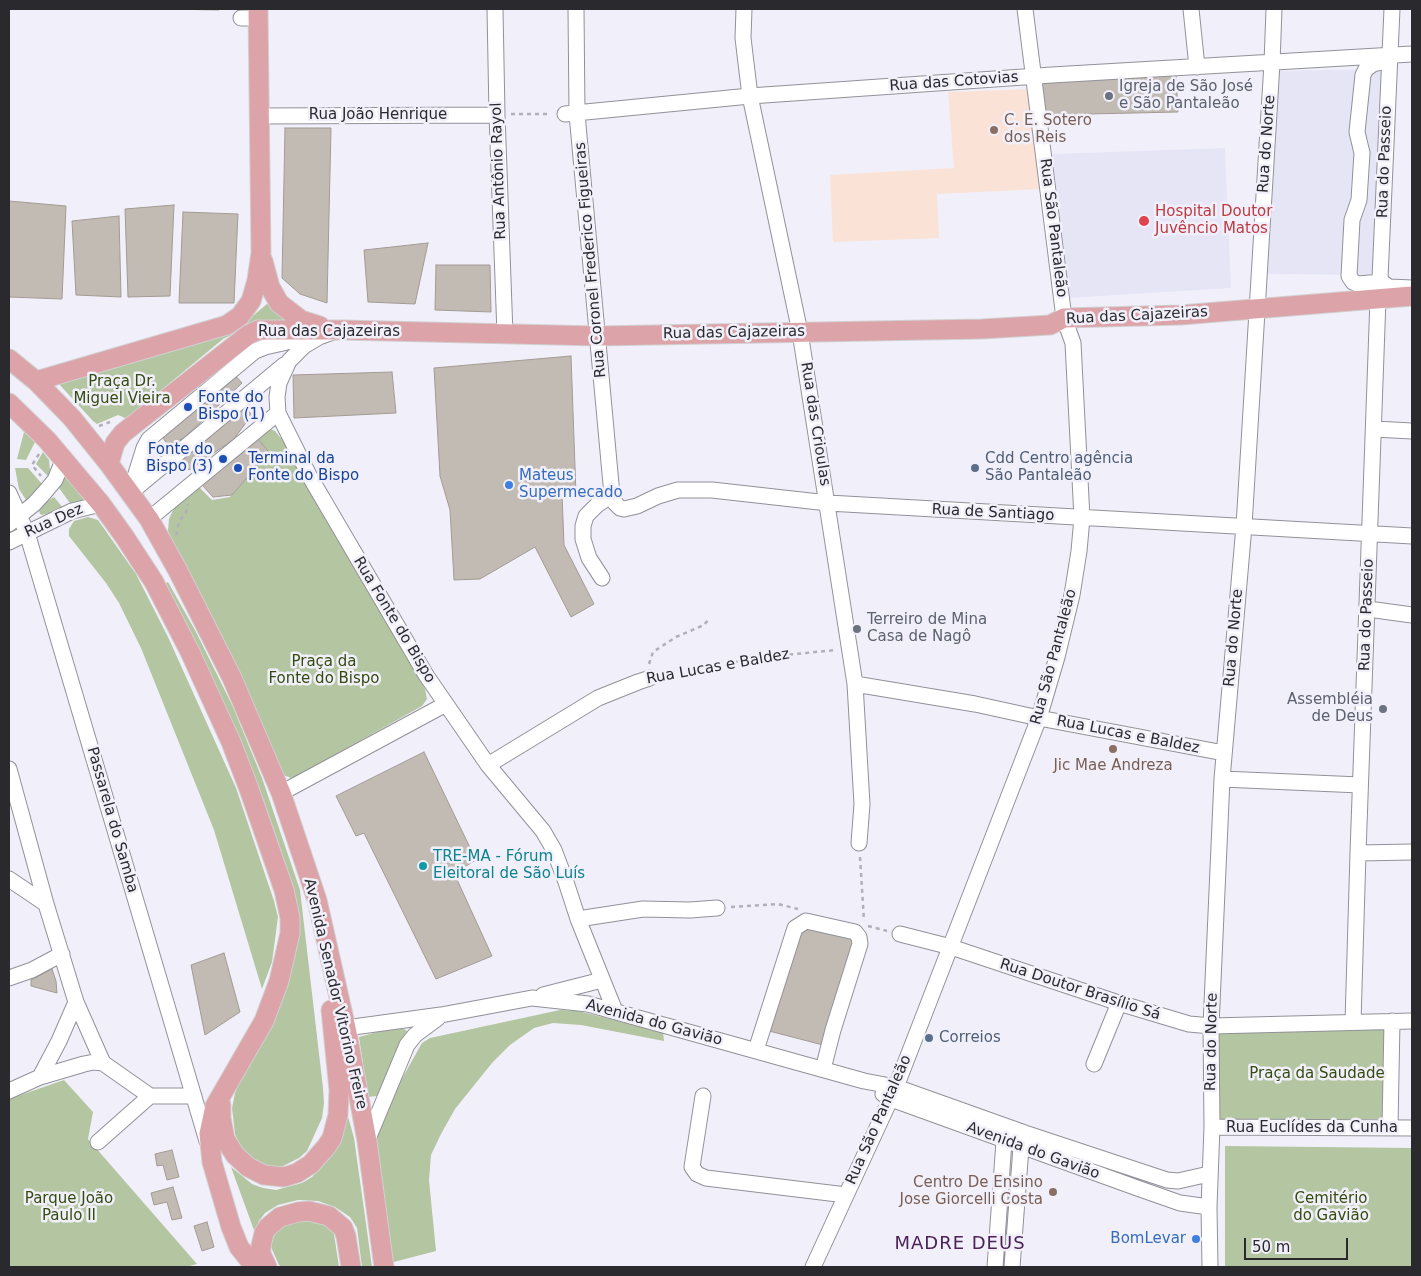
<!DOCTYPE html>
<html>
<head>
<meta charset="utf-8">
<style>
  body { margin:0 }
  #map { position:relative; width:1421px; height:1276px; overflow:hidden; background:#f1f0fa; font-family:"DejaVu Sans",sans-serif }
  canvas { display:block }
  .frame { position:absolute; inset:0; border:10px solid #2a2a2e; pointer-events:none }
  .scale { position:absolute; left:1244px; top:1238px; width:104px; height:22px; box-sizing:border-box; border:2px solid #2a2a2e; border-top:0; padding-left:6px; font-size:15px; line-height:18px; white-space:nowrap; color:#2a2a2e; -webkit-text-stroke:4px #f1f0fa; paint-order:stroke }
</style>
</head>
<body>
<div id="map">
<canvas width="1421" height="1276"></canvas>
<div class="frame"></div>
<div class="scale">50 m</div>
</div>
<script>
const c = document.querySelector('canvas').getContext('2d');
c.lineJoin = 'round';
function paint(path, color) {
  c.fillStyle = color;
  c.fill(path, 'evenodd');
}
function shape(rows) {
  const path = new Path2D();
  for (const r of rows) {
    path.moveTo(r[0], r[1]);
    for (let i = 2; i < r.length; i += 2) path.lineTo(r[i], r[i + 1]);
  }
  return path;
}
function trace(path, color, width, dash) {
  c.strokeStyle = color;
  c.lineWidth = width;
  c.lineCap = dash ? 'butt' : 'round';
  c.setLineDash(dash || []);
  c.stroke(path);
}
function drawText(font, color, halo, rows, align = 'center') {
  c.font = font + ' "DejaVu Sans",sans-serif';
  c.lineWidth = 5;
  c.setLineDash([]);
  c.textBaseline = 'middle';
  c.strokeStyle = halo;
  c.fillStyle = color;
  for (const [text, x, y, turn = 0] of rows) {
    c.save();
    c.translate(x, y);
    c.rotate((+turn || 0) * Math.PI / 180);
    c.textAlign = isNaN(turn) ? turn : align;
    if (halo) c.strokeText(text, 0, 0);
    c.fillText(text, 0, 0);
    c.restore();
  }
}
paint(shape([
  [1383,69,1373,275,1267,274,1278,71],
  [1225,148,1231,288,1070,298,1052,154]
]), '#e6e5f6');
paint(shape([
  [1032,89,1042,189,937,194,939,238,833,242,830,175,954,168,948,92]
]), '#fae2d7');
paint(shape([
  [268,303,290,325,239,331,223,339,130,416,125,418,118,415,97,424,93,421,58,383,247,321],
  [270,429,275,431,285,443,425,689,427,699,422,706,299,775,291,778,283,775,279,769,246,687,175,550,168,531,169,519,175,506,198,486,212,500,230,497,269,452,257,438],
  [24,432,35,442,26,460,17,459],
  [43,452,49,460,50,470,48,476,36,464],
  [15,468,28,468,42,484,30,500,26,500,19,489],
  [62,477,67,478,85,501,72,506,59,488],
  [54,497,64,509,42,515,40,514,38,507],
  [88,517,98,520,136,574,168,637,236,788,274,901,278,917,272,962,262,989,214,830,141,648,119,603,106,583,69,536,69,529,74,521],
  [168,582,196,632,233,707,262,778,300,890,323,1088,324,1103,322,1118,307,1151,299,1158,281,1167,271,1168,260,1165,252,1160,240,1146,235,1134,232,1108,235,1093,241,1078,263,1042,272,1021,298,930,163,585],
  [560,1010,578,1011,663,1032,664,1041,581,1025,553,1023,534,1028,510,1045,492,1063,455,1109,441,1134,431,1155,429,1180,436,1251,390,1263,375,1139,395,1091,422,1043,430,1038],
  [399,1026,407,1031,377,1096,368,1097,359,1037],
  [1386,1027,1382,1119,1219,1120,1217,1033],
  [64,1080,93,1112,88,1139,197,1264,186,1267,9,1267,9,1099],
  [345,1106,354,1138,372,1267,362,1267,357,1228,350,1217,335,1207,318,1201,298,1200,278,1205,265,1213,259,1221,255,1233,231,1167,252,1184,263,1188,276,1190,302,1183,312,1177,329,1159,339,1140],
  [1225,1146,1412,1148,1412,1267,1225,1267],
  [305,1219,327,1225,334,1234,339,1267,281,1267,279,1265,271,1247,273,1239,277,1229,284,1223]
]), '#b4c5a2');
const building = shape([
  [163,9,219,9,219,10,163,9],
  [1176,75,1178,112,1043,115,1039,80,1176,75],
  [285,128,331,128,327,303,300,294,282,278,285,128],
  [9,201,66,206,62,299,9,297,9,201],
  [174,205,170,296,128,297,125,209,174,205],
  [183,212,238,214,234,303,179,303,183,212],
  [119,216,121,297,76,295,72,221,119,216],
  [428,243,415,304,368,302,364,250,428,243],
  [436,265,490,265,491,312,435,310,436,265],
  [571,356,576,495,562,494,564,545,594,604,571,617,535,547,480,579,454,580,450,510,440,476,434,368,571,356],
  [392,372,396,413,294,418,293,375,392,372],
  [233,373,242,383,184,438,168,445,160,434,233,373],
  [245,407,252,415,233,440,189,470,181,460,245,407],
  [257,438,269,452,232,495,213,497,202,485,257,438],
  [424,752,476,860,454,873,492,956,436,979,364,833,356,836,336,796,424,752],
  [805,925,854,940,823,1045,769,1031,799,930,805,925],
  [224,953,240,1012,205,1035,191,965,224,953],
  [52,969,56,981,57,993,31,986,31,980,52,969],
  [172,1150,179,1177,167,1180,163,1165,157,1166,155,1154,172,1150],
  [173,1187,182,1218,172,1220,167,1202,154,1205,151,1193,173,1187],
  [207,1222,214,1247,202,1251,194,1226,207,1222]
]);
paint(building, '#c2bbb3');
trace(building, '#a29b94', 1);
const minor = shape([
  [495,9,497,115,505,334],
  [576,9,577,114,612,495,615,503,620,508,624,509,637,506,658,496,678,490,712,490,828,503,1412,536],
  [744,9,743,38,750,96,800,332,855,684,862,804,859,843],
  [1191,9,1197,67],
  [1392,9,1380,278,1382,282,1389,287,1412,288],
  [241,18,258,18],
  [565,114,750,96,1052,75,1412,54],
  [259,116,497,115],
  [1382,282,1358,284,1353,282,1349,276,1352,220,1359,200,1362,153,1357,132,1363,75,1366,69,1373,64,1386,61],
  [333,332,319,337,304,346,289,361,279,383,277,397,278,413,310,477,426,675,488,765,543,831,554,850,566,882,578,919,615,1011],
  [1374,429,1412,431],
  [9,493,27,533,207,1141],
  [130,493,144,448,149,439,255,351,265,347,314,336],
  [130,493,284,365],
  [149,519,278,413],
  [9,524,34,504,44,493,55,480,64,458],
  [9,542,72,511,101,504],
  [602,578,589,558,583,539,583,526,586,516,597,505,612,495],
  [1368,609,1412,615],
  [855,684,975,704,1039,718,1224,753],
  [488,765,598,698,638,682,650,678],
  [9,769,46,904,76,1002,103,1063],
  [1222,779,1360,785],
  [281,793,446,704],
  [1358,853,1412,852],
  [9,879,46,904],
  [578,919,643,909,690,910,717,908],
  [900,934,951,947,1119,1003,1189,1024,1211,1026,1412,1021],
  [9,978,32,970,62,954],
  [543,995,602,980],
  [1353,1022,1358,853,1378,299],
  [346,1028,441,1015,532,998,588,1004,864,1081,896,1087,1025,1133,1167,1180,1178,1181,1209,1174],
  [756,1050,795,928,806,921,855,932,859,937,860,944,833,1030,823,1069],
  [1094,1064,1119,1003],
  [40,1077,59,1041,76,1002],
  [9,1091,40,1077,84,1064,94,1062,103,1063,150,1096,194,1096],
  [883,1094,891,1099,1140,1189,1180,1203,1209,1207],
  [703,1096,692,1167,697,1174,706,1178,846,1195],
  [1212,1127,1412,1128],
  [1390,1128,1392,1021],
  [367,1141,407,1045,415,1035,438,1018],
  [98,1142,150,1096],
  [813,1267,896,1087,1039,718,1057,657,1072,595,1079,551,1082,518,1073,343,1064,318,1025,9],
  [995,1267,1004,1141,1006,1132],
  [1012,1267,1021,1147,1023,1139],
  [1210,1267,1209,1207,1212,1127,1211,1026,1222,779,1244,526,1272,63,1274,9]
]);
const major = shape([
  [263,261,270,287,279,303,301,320,320,326],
  [9,359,36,381,72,418,109,464,149,519,177,569,232,678,281,793,317,900,346,1028,367,1141,384,1267],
  [36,381,227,325,240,316,251,301,257,280,261,253,258,9],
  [9,403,47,440,101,504,124,536,154,582,190,652,231,742,249,789,284,890,290,918,290,933,279,981,264,1021,215,1106,209,1134,212,1162,231,1227,239,1247,255,1267],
  [109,464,115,443,123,433,248,335,258,330,342,330,598,336,982,329,1050,325,1064,318,1181,315,1412,296],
  [221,1105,221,1118,225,1139,235,1155,248,1167,264,1175,284,1177,297,1173,311,1164,326,1147,332,1138,338,1115,339,1090,331,1010],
  [267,1267,261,1254,261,1246,264,1233,268,1227,280,1217,298,1212,309,1211,329,1216,343,1228,346,1236,351,1267]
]);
trace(minor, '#919199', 17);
trace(major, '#d0d0d1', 21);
trace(shape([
  [511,114,550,114],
  [99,426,110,422],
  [39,454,32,465,41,476],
  [176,535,179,522,186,512,188,504],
  [649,664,653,652,676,637,704,625,708,620],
  [663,675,682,670,775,656,836,650],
  [860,857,864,921],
  [731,907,778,904,798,909],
  [868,926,887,931]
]), '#b1b0b8', 2.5, [4, 4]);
trace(minor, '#fff', 15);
trace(major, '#dca3a9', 19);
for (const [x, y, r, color] of [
  [1109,96,5,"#6b7280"],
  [994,130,5,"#8d6e63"],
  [1144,221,6,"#e0444e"],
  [188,407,5,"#1a4fb4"],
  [223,459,5,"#1a4fb4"],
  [238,468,5,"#1a4fb4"],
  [975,468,5,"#5c6f8a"],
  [509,485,5,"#3f7fe0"],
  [857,629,5,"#6b7280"],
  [1383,709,5,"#6b7280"],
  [1113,749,5,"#8d6e63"],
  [423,866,5,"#0f9aa8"],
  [929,1038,5,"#5c6f8a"],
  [1053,1192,5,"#8d6e63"],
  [1196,1239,5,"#3f7fe0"]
]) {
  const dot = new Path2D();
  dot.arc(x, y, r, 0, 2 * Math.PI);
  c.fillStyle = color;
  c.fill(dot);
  trace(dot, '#f1f0fa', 2);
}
drawText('15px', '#2a2a2e', '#f1f0fa', [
  ["Rua das Cotovias",954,82,-4],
  ["Rua João Henrique",378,115],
  ["Rua do Norte",1267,144,-86],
  ["Rua do Passeio",1385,162,-88],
  ["Rua Antônio Rayol",499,171,-92],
  ["Rua São Pantaleão",1053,228,83],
  ["Rua Coronel Frederico Figueiras",591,260,-95],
  ["Rua das Cajazeiras",1137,316,-3],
  ["Rua das Cajazeiras",329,332],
  ["Rua das Cajazeiras",734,333,-1],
  ["Rua das Crioulas",815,424,81],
  ["Rua de Santiago",993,513,3],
  ["Rua Dez",54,521,-24],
  ["Rua do Passeio",1367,615,-88],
  ["Rua Fonte do Bispo",394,620,59],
  ["Rua do Norte",1234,638,-85],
  ["Rua São Pantaleão",1054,657,-75],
  ["Rua Lucas e Baldez",718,667,-10],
  ["Rua Lucas e Baldez",1128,735,11],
  ["Passarela do Samba",112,820,74],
  ["Rua Doutor Brasílio Sá",1080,990,18],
  ["Avenida Senador Vitorino Freire",335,994,77],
  ["Avenida do Gavião",654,1023,15],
  ["Rua do Norte",1212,1042,-89],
  ["Rua São Pantaleão",879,1120,-66],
  ["Rua Euclídes da Cunha",1312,1128],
  ["Avenida do Gavião",1033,1151,20]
]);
drawText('15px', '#5b616d', '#f1f0fa', [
  ["Igreja de São José",1119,87],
  ["e São Pantaleão",1119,104],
  ["Terreiro de Mina",867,620],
  ["Casa de Nagô",867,637],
  ["Assembléia",1373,700,"right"],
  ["de Deus",1373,717,"right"]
], 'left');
drawText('15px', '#785e54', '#f1f0fa', [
  ["C. E. Sotero",1004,121],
  ["dos Reis",1004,138],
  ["Jic Mae Andreza",1113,766,"center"],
  ["Centro De Ensino",1043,1183,"right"],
  ["Jose Giorcelli Costa",1043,1200,"right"]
], 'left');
drawText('15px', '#be3a42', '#f1f0fa', [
  ["Hospital Doutor",1155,212],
  ["Juvêncio Matos",1155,229]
], 'left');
drawText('15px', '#344b0e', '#f1f0fa', [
  ["Praça Dr.",122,382],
  ["Miguel Vieira",122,399],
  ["Praça da",324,662],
  ["Fonte do Bispo",324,679],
  ["Praça da Saudade",1317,1074],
  ["Parque João",69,1199],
  ["Paulo II",69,1216],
  ["Cemitério",1331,1199],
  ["do Gavião",1331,1216]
]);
drawText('15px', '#164399', '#f1f0fa', [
  ["Fonte do",198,398],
  ["Bispo (1)",198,415],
  ["Fonte do",213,450,"right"],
  ["Bispo (3)",213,467,"right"],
  ["Terminal da",248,459],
  ["Fonte do Bispo",248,476]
], 'left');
drawText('15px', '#4e5e75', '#f1f0fa', [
  ["Cdd Centro agência",985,459],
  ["São Pantaleão",985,476],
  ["Correios",939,1038]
], 'left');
drawText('15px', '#366cbe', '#f1f0fa', [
  ["Mateus",519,476],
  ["Supermecado",519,493],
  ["BomLevar",1186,1239,"right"]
], 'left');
drawText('15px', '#0d838f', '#f1f0fa', [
  ["TRE-MA - Fórum",433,857],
  ["Eleitoral de São Luís",433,874]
], 'left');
c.letterSpacing = '1px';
drawText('18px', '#4c2358', '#f1f0fa', [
  ["MADRE DEUS",960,1244]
]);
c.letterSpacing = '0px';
</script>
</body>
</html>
